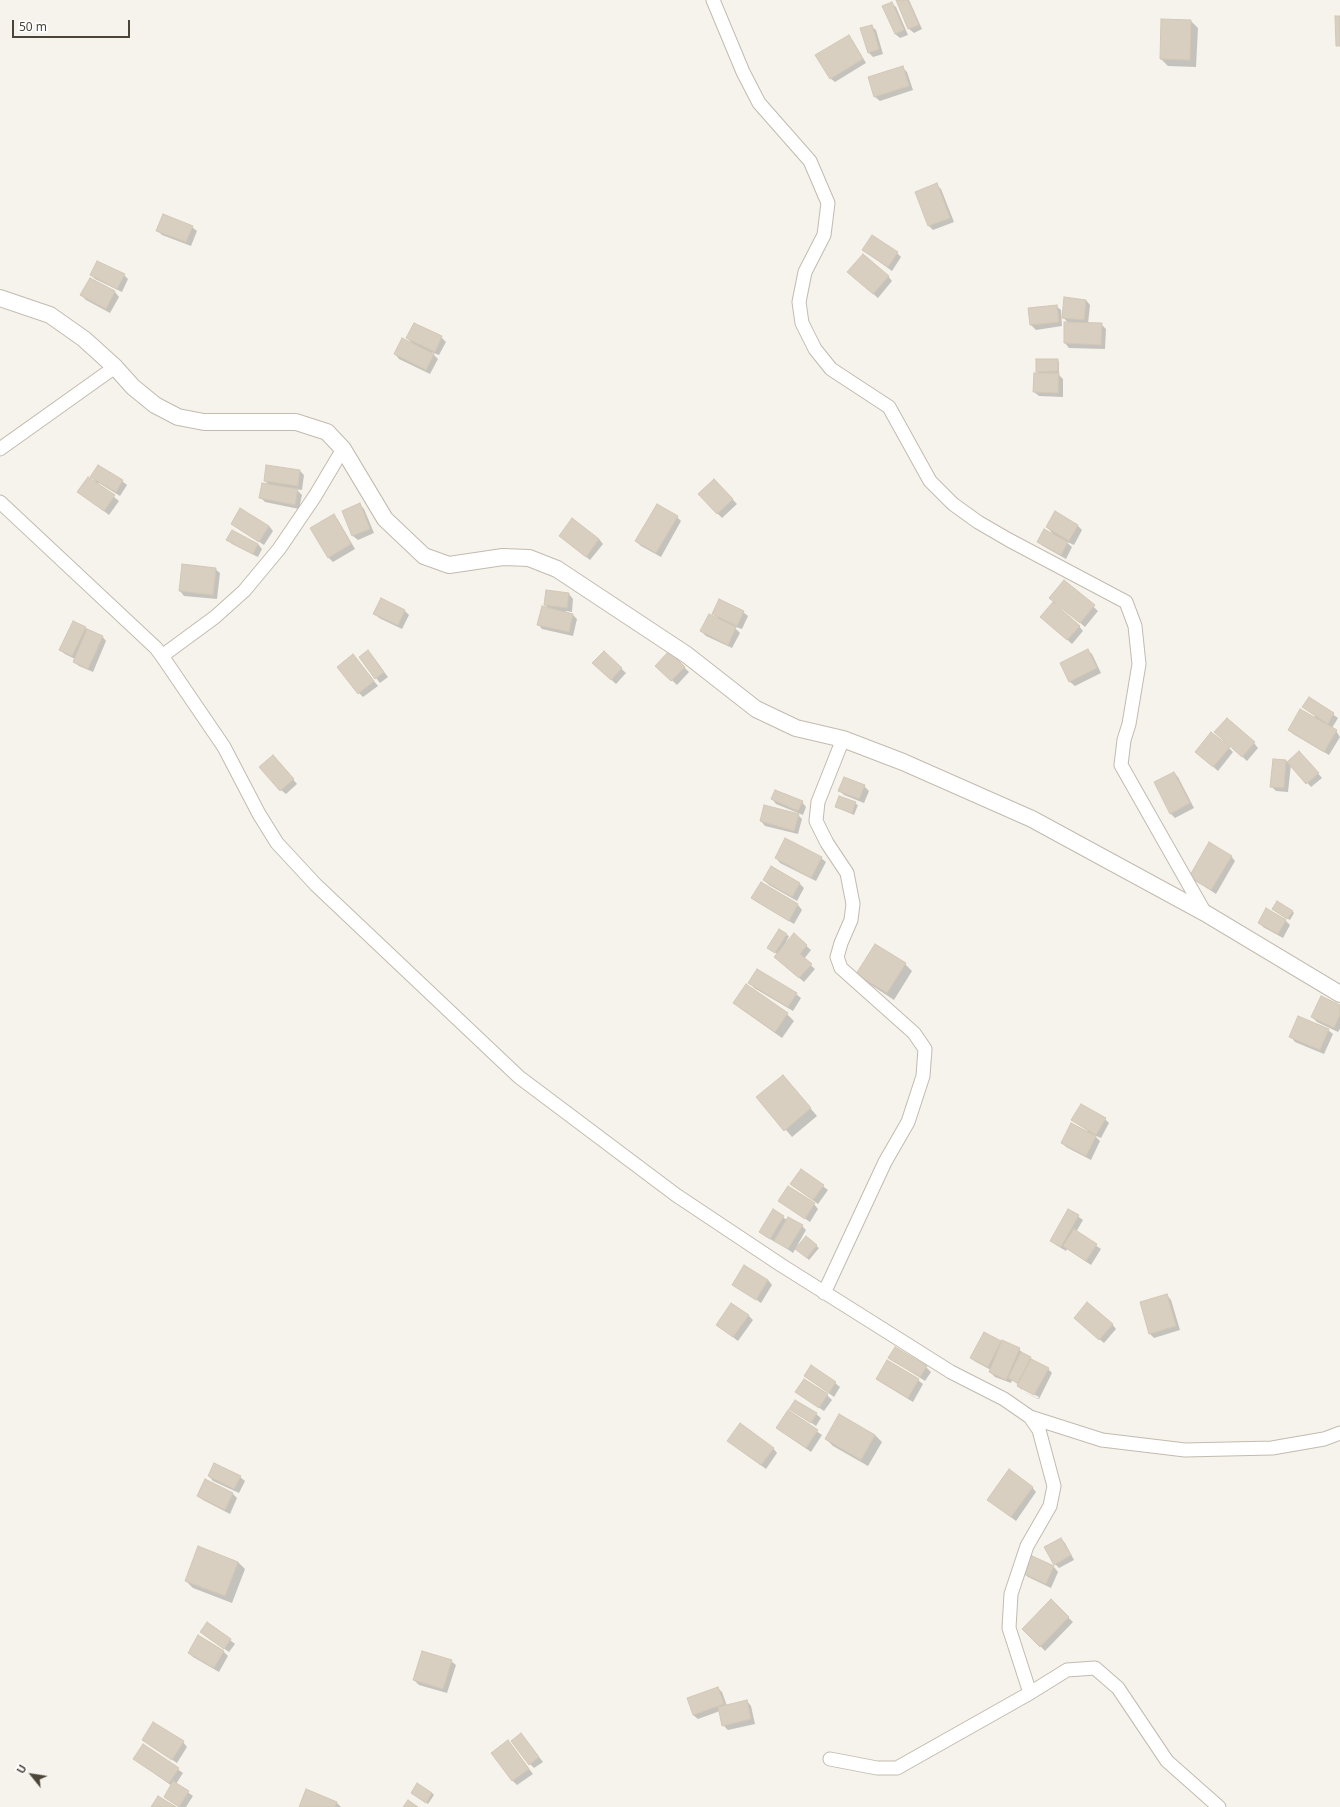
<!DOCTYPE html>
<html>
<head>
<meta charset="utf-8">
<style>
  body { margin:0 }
  #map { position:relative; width:1340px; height:1807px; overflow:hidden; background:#f6f3ec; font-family:"Noto Sans",sans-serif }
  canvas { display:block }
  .north { position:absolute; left:12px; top:1755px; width:40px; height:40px; -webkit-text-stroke:3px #fff; paint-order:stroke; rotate:300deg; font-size:11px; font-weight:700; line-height:16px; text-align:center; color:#4b4439 }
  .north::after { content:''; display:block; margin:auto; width:14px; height:18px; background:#4b4439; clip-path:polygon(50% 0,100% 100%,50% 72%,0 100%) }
  .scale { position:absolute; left:12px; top:20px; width:118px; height:18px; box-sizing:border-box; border:2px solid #4b4439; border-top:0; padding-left:5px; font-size:12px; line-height:14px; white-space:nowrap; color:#4b4439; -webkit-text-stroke:3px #fff; paint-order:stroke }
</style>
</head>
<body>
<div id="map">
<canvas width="1340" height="1807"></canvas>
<div class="north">U</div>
<div class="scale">50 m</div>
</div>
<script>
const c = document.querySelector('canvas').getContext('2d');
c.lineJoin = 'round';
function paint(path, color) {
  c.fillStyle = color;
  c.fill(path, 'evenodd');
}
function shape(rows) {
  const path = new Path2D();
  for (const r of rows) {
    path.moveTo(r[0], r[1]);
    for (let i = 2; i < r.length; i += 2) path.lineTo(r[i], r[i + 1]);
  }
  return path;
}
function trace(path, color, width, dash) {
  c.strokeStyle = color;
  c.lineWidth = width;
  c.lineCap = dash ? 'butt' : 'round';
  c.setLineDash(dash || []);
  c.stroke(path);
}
paint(shape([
  [899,0,909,0,910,2,922,29,914,33,909,29,897,1],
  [891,3,896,7,908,35,900,38,895,34],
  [1191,21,1198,28,1196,67,1168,66,1161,59],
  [871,26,876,30,883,54,873,57,868,52],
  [848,36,853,41,866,63,835,82,830,78],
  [902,67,907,72,913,90,880,101,875,97],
  [936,185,941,189,954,222,933,230,929,226],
  [192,227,197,231,191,246,162,235,157,230],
  [863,250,897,253,901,257,892,271],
  [91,275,124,275,128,279,122,292,95,279],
  [853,276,888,276,892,281,878,298],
  [90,279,115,292,119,297,110,313,86,300,81,295],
  [1086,300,1090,305,1088,324,1101,324,1106,329,1105,349,1069,348,1065,343,1065,323,1068,323,1063,317],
  [1056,306,1061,310,1062,326,1036,330,1031,325,1029,309],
  [441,337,446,342,439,355,431,352,438,359,430,374,399,359,395,354,413,344,407,338],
  [1057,360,1059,362,1059,373,1057,373,1063,379,1063,397,1039,396,1034,392,1040,374,1037,371],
  [300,471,304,475,302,490,296,489,302,495,299,509,265,502,260,497,269,485,265,481],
  [92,477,122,481,127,485,120,496,99,483,98,484,119,501,109,515,79,492,97,484],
  [714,480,737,504,722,518,699,494],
  [360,505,364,509,374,533,358,540,353,536,343,511],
  [1055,513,1078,526,1082,530,1074,545,1065,541,1072,547,1066,559,1043,546,1038,542,1054,535,1047,527],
  [334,516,338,520,355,549,333,562,328,557],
  [677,517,681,521,661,557,641,546,636,541],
  [232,524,269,526,273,531,264,545],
  [560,536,599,539,603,544,590,560],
  [228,540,258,544,262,549,258,557,232,544],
  [183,565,215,569,220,573,217,599,184,596,180,591],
  [1065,581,1098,611,1085,627,1055,602],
  [546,591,569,594,573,599,572,612,566,611,565,613,573,615,577,619,573,636,542,629,538,624,549,609,545,605],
  [381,599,405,611,409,615,402,629,379,618,375,614],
  [743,612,748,616,742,629,733,626,740,633,732,648,706,636,701,631,720,620,713,613],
  [1046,621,1079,626,1083,631,1072,644],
  [85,628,102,636,106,641,93,672,79,666,74,662,75,659,65,654,60,650],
  [1087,650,1092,654,1101,673,1075,686,1070,682,1061,663],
  [368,651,388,677,380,683,376,678],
  [604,653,626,673,616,684,598,668],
  [669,653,689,672,677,685,657,666],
  [357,660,378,686,363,697,359,693],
  [1309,698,1338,718,1332,728,1336,731,1340,737,1329,755,1293,734,1289,730,1314,718,1315,716,1303,707],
  [1220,736,1254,743,1258,748,1247,761],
  [1229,748,1233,752,1218,771,1201,756],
  [1304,757,1322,778,1311,787,1291,764,1288,792,1276,791,1271,786,1273,760,1286,761,1288,763],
  [277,761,297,784,286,794,281,790],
  [1174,773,1178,777,1194,808,1175,818,1170,813],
  [864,786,869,791,864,803,844,795,840,791],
  [840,797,858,805,854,815,836,807],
  [772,799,802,802,806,807,803,815,776,804],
  [798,815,802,819,798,834,765,826,761,821],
  [1231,856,1235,861,1216,894,1190,877],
  [776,858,821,858,826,862,816,881,780,863],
  [772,867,800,884,804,888,797,901,769,885,764,880],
  [761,883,798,905,802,910,794,924,757,902,752,898],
  [1266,910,1286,921,1290,925,1283,938,1263,927,1259,922],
  [1275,911,1292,911,1294,913,1290,920],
  [787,935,789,936,783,948,794,935,811,950,804,959,815,969,804,982,780,961,778,954,770,950],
  [876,945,905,964,912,971,894,1000,865,981,858,974],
  [750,983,796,994,801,998,793,1011,754,988],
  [734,1003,787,1014,794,1021,782,1038,741,1009],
  [1340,1007,1340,1029,1338,1032,1317,1022,1312,1017],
  [1328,1030,1333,1034,1324,1054,1295,1042,1291,1037],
  [789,1083,817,1116,792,1137,758,1097],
  [1105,1119,1109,1123,1101,1138,1094,1135,1100,1141,1091,1160,1066,1147,1062,1143,1088,1131,1072,1120],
  [801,1170,828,1190,818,1204,791,1184],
  [779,1201,814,1204,818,1209,810,1222],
  [1069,1210,1083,1220,1076,1232,1101,1249,1091,1265,1067,1249,1066,1251,1056,1245,1051,1241],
  [773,1211,787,1220,802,1226,806,1230,793,1253,776,1241,775,1242,765,1236,760,1232],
  [806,1238,819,1248,809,1260,799,1251],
  [768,1280,772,1285,761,1303,733,1284],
  [1167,1295,1171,1300,1180,1330,1154,1338,1150,1334],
  [748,1315,753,1320,738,1341,717,1325],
  [1079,1322,1112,1324,1116,1329,1104,1343],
  [1000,1342,1019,1349,1023,1354,1048,1369,1052,1373,1039,1399,1022,1391,1038,1399,1039,1397,1022,1388,1022,1390,1018,1386,1019,1385,1012,1380,1011,1383,995,1377,990,1372,991,1370,976,1362,971,1358],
  [890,1358,926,1367,931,1372,925,1381],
  [805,1376,835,1383,840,1387,834,1397],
  [877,1379,918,1380,923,1384,913,1402,882,1383],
  [796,1392,827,1395,832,1400,824,1411],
  [791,1409,816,1414,821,1418,816,1426],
  [788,1412,822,1435,811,1452,777,1428],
  [875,1435,882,1442,868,1466,833,1446,826,1439],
  [733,1445,773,1448,777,1453,766,1469],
  [209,1476,240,1477,245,1481,239,1493,213,1481],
  [206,1481,233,1494,237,1498,230,1514,203,1500,198,1496],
  [1032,1487,1036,1492,1016,1521,988,1500],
  [1061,1539,1065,1543,1074,1560,1059,1568,1055,1564],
  [1031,1556,1054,1567,1058,1572,1051,1588,1028,1577,1023,1573],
  [238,1562,245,1569,232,1603,193,1588,186,1581],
  [1051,1601,1073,1622,1045,1651,1024,1629],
  [206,1636,230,1640,235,1644,229,1652],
  [224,1652,228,1656,219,1672,193,1657,189,1653],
  [451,1661,456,1665,447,1693,419,1685,414,1680],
  [718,1688,722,1692,727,1706,747,1701,751,1706,755,1724,728,1730,723,1725,720,1711,698,1719,693,1715],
  [525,1739,543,1762,534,1768,530,1764],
  [143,1740,183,1742,187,1747,177,1763],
  [508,1741,533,1774,517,1785,512,1780],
  [143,1745,183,1773,176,1784,193,1796,186,1807,179,1807,170,1801,165,1797,172,1786,134,1759],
  [432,1793,434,1795,428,1804,414,1795],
  [337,1803,341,1807,300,1807]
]), '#0003');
const building = shape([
  [896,0,908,0,919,25,908,29,896,0],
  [892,2,904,30,895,34,882,6,892,2],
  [1335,16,1340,16,1340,46,1336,46,1335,16],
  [1161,19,1191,20,1190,60,1160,59,1161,19],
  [872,25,879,49,868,53,860,28,872,25],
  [849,35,863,59,830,79,815,55,849,35],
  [903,66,909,86,874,97,868,77,903,66],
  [937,183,950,218,928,226,915,192,937,183],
  [163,214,193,226,186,242,156,231,163,214],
  [872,235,898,252,888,267,862,250,872,235],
  [863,254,889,276,873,294,847,272,863,254],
  [97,261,125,274,117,289,90,275,97,261],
  [90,278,115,291,106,309,80,295,90,278],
  [1064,297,1086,300,1084,320,1062,318,1064,297],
  [1057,305,1059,322,1030,325,1028,308,1057,305],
  [1064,322,1102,323,1101,345,1064,343,1064,322],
  [414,323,442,336,435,352,406,338,414,323],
  [402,338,434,354,426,370,394,354,402,338],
  [1036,359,1058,359,1058,371,1036,372,1036,359],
  [1034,373,1059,373,1058,393,1033,392,1034,373],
  [98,465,123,480,116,492,90,477,98,465],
  [266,465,300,470,298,486,264,481,266,465],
  [88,477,115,495,104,511,77,492,88,477],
  [714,479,733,499,717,514,698,494,714,479],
  [262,483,298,489,295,505,259,498,262,483],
  [360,503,370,529,352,536,342,511,360,503],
  [657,504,678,516,656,553,635,541,657,504],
  [240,508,269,526,259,542,231,524,240,508],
  [1055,511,1078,525,1069,541,1046,527,1055,511],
  [334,514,351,544,328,558,310,528,334,514],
  [572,518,599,539,586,557,559,536,572,518],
  [1044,529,1068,542,1061,555,1037,542,1044,529],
  [232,530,258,544,253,554,226,540,232,530],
  [182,564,216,568,213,595,179,591,182,564],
  [1064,580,1095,605,1080,623,1049,598,1064,580],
  [546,590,569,593,567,608,544,605,546,590],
  [381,598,405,610,398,625,373,614,381,598],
  [719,599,744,611,737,626,712,614,719,599],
  [1053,602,1080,626,1067,640,1040,617,1053,602],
  [542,606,573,614,569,632,537,625,542,606],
  [709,614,736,627,728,645,700,631,709,614],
  [73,621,86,627,72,656,59,650,73,621],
  [87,629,103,636,88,669,73,662,87,629],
  [1088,649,1097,668,1069,682,1060,663,1088,649],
  [368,650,384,672,375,679,359,657,368,650],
  [604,651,622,668,611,680,592,663,604,651],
  [669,651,685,667,671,681,655,666,669,651],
  [353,654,374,681,358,694,337,667,353,654],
  [1309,697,1334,713,1328,724,1302,707,1309,697],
  [1300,709,1337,730,1324,752,1288,730,1300,709],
  [1227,718,1255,742,1242,757,1214,732,1227,718],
  [1211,732,1230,747,1213,767,1195,752,1211,732],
  [1299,751,1319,773,1306,784,1287,762,1299,751],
  [273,755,294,779,280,791,259,767,273,755],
  [1273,759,1286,760,1284,788,1270,787,1273,759],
  [1174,772,1190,803,1170,814,1154,782,1174,772],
  [844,777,865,785,859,799,838,791,844,777],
  [775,790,803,801,798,811,771,799,775,790],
  [839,796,856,802,852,813,835,807,839,796],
  [764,805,799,814,794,831,760,821,764,805],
  [785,838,822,857,811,878,775,858,785,838],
  [1209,842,1232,856,1211,890,1189,877,1209,842],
  [771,866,800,883,792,897,763,880,771,866],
  [761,882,798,904,789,921,751,898,761,882],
  [1277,901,1293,911,1287,919,1272,909,1277,901],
  [1266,908,1286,920,1278,934,1258,923,1266,908],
  [779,929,787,934,775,953,767,948,779,929],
  [794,933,807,945,800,954,812,964,799,978,774,957,794,933],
  [875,944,906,963,887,993,856,974,875,944],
  [757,969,797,993,788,1007,748,983,757,969],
  [746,984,788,1013,775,1032,733,1003,746,984],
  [1321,996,1340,1005,1340,1015,1334,1028,1311,1017,1321,996],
  [1298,1016,1329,1029,1320,1050,1289,1037,1298,1016],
  [783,1075,811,1108,784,1131,756,1097,783,1075],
  [1081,1104,1106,1118,1096,1135,1071,1120,1081,1104],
  [1071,1123,1096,1136,1086,1156,1061,1143,1071,1123],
  [801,1169,824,1185,813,1200,790,1184,801,1169],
  [788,1186,815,1203,805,1219,778,1201,788,1186],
  [773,1209,784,1216,770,1239,759,1232,773,1209],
  [1068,1209,1079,1215,1061,1247,1050,1241,1068,1209],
  [788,1217,803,1225,788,1249,774,1241,788,1217],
  [1074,1229,1097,1244,1086,1261,1063,1246,1074,1229],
  [806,1236,817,1245,807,1258,795,1249,806,1236],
  [744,1265,768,1280,756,1300,732,1285,744,1265],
  [1167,1294,1176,1326,1149,1334,1140,1302,1167,1294],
  [1087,1302,1113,1324,1099,1340,1074,1318,1087,1302],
  [731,1303,749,1315,733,1337,716,1325,731,1303],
  [984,1332,1001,1341,988,1367,970,1358,984,1332],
  [1002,1340,1020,1348,1006,1380,989,1372,1002,1340],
  [895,1347,927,1366,920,1377,888,1358,895,1347],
  [1021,1352,1031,1357,1018,1383,1008,1378,1021,1352],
  [1031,1359,1049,1368,1034,1395,1017,1386,1031,1359],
  [887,1360,919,1379,908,1398,876,1379,887,1360],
  [811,1365,836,1382,829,1393,804,1376,811,1365],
  [804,1379,828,1394,819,1408,795,1392,804,1379],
  [795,1400,817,1413,811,1423,789,1409,795,1400],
  [788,1410,818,1430,806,1448,776,1428,788,1410],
  [839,1414,875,1435,861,1460,825,1439,839,1414],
  [740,1423,774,1448,761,1465,727,1441,740,1423],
  [214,1463,241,1476,234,1489,208,1476,214,1463],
  [1009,1469,1033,1487,1011,1517,987,1500,1009,1469],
  [205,1479,233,1493,225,1510,197,1496,205,1479],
  [1061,1538,1071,1555,1054,1565,1044,1547,1061,1538],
  [198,1546,238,1562,225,1596,185,1581,198,1546],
  [1030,1555,1054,1566,1046,1584,1022,1573,1030,1555],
  [1051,1599,1069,1617,1040,1647,1022,1629,1051,1599],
  [207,1622,231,1639,224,1649,200,1632,207,1622],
  [198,1635,224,1651,214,1668,188,1653,198,1635],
  [422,1651,452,1660,443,1689,413,1680,422,1651],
  [718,1687,724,1704,693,1715,687,1698,718,1687],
  [747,1700,751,1719,722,1726,718,1707,747,1700],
  [153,1722,184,1741,172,1760,142,1740,153,1722],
  [521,1733,539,1757,529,1765,511,1741,521,1733],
  [508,1740,529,1769,512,1781,491,1753,508,1740],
  [143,1744,179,1768,169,1783,133,1759,143,1744],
  [173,1781,189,1791,179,1807,164,1797,173,1781],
  [417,1783,432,1793,426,1803,411,1793,417,1783],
  [306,1789,337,1802,335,1807,299,1807,306,1789],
  [158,1796,176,1807,151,1807,158,1796],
  [408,1800,418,1807,403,1807,408,1800]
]);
paint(building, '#d8cfc1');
trace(building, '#d3c7b4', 1);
const minor = shape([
  [713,0,743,72,759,103,810,161,828,203,824,235,805,272,799,302,802,323,815,349,831,369,889,407,930,481,953,504,978,522,1009,540,1126,602,1135,626,1139,664,1129,724,1124,740,1121,765,1205,913],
  [0,449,115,367],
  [0,502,156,648,162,656,215,617,244,591,279,549,315,496,343,449],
  [162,656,224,747,259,814,277,843,316,885,519,1077,676,1195,781,1265,951,1372,1004,1399,1030,1417,1039,1430,1054,1486,1050,1506,1027,1546,1011,1594,1009,1628,1030,1693],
  [824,1293,885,1162,908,1122,923,1076,925,1049,914,1033,841,968,837,957,841,943,851,920,853,904,847,873,827,843,816,821,818,802,843,739],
  [1030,1417,1102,1440,1185,1450,1272,1448,1324,1439,1340,1433],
  [830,1759,877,1768,897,1768,1030,1693,1067,1670,1095,1668,1118,1688,1167,1761,1219,1807]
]);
const tertiary = shape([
  [0,298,50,315,84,339,115,367,133,387,155,405,178,417,204,422,296,422,327,432,343,449,385,519,424,556,449,565,503,557,529,558,557,569,687,655,756,709,796,728,843,739,903,762,1032,819,1205,913,1340,994]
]);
trace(minor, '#c2bbae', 15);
trace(tertiary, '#c2bbae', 18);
trace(minor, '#fff', 13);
trace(tertiary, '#fff', 16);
</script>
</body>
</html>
